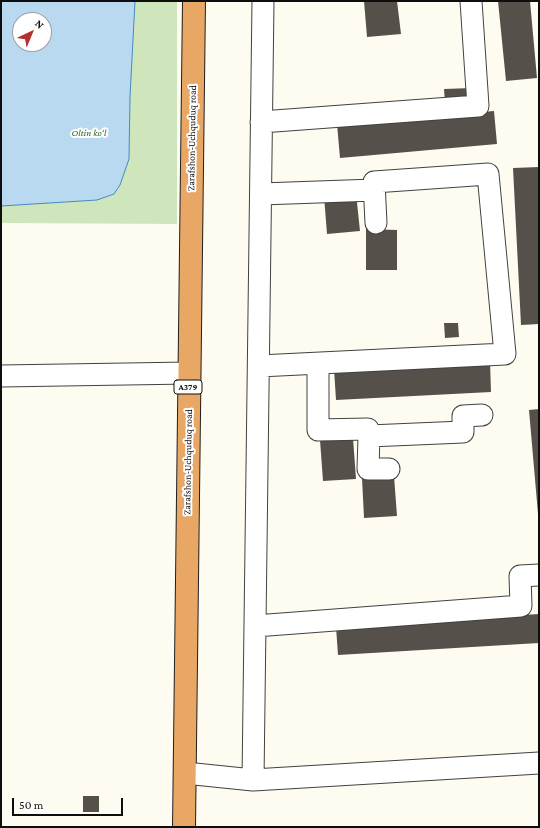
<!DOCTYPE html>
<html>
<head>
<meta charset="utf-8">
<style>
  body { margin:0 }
  #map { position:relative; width:540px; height:828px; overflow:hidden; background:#fefcf0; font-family:"Crimson Pro",serif }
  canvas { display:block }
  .frame { position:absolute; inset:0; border:2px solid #0e0e0e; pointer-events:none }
  .north { position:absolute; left:12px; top:12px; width:40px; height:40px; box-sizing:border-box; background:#fff; border:1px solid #9f9f9f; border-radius:50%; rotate:44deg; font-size:11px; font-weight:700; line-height:16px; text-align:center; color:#0e0e0e }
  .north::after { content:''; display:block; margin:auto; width:14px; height:18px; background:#b33231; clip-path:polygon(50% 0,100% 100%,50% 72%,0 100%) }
  .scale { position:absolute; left:12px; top:798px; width:111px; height:18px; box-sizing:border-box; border:2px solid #0e0e0e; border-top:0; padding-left:5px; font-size:12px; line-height:14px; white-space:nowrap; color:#0e0e0e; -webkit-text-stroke:3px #fff; paint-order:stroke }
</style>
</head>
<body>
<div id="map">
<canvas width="540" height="828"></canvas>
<div class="frame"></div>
<div class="north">N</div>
<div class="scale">50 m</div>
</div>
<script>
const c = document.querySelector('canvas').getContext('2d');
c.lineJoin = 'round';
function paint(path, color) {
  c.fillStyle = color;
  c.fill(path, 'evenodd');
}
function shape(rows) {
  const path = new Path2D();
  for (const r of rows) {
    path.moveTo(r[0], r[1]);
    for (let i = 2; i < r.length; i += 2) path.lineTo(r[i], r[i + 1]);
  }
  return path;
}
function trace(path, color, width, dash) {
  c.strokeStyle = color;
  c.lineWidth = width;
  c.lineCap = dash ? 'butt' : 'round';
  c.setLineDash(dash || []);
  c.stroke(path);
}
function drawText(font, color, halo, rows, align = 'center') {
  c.font = font + ' "Crimson Pro",serif';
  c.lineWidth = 4;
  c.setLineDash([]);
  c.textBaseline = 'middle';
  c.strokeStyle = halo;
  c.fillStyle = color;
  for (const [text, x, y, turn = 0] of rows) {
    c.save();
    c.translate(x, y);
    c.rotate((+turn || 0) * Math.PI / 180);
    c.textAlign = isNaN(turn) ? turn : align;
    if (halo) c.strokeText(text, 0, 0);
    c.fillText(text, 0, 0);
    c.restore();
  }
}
paint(shape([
  [1,1,177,1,177,224,1,223],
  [20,20,44,20,44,44,20,44]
]), '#cfe6bc');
const water = shape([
  [1,1,135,1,130,97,129,159,120,185,114,194,97,200,1,206,1,1],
  [20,20,44,20,44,44,20,44,20,20]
]);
paint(water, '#b9d9f1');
trace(water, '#468ac2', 1);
paint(shape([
  [364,1,397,1,401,34,367,37],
  [498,1,530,1,537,78,506,81],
  [472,88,473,101,445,103,444,89],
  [494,111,497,144,340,158,337,124],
  [539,167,539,324,521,325,513,168],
  [356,193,360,231,327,234,324,196],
  [366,229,397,230,397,270,366,270],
  [444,323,458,323,459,337,445,338],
  [490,361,491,392,336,400,334,369],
  [539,409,539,514,538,514,529,410],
  [353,438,356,479,323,481,320,440],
  [394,476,397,516,364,518,362,478],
  [539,614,539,643,338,655,336,627],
  [83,796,99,796,99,812,83,812]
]), '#56504b');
const minor = shape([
  [261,122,478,106,471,1],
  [261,194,375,190],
  [318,364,318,430,368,429,369,436],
  [259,366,505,354,488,174,374,182,376,223],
  [1,376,189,373],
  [389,469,368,469,369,436,463,432,463,416,482,415],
  [255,626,521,606,520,576,539,575],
  [185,773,253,780,539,763],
  [253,780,263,1]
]);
const highway = shape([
  [184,827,194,1]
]);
trace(minor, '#414141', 23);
trace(highway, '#1f1f1f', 24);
trace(minor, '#fff', 21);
trace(highway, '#e8a764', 22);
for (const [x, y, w] of [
  [188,387,28]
]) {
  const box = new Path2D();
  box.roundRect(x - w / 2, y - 7, w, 14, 3);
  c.fillStyle = '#fff';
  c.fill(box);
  trace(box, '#0e0e0e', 1);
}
drawText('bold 9px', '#0e0e0e', null, [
  ["A379",188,387]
]);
drawText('italic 10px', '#2d6123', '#fff', [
  ["Oltin ko‘l",89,133]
]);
drawText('10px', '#0e0e0e', '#fff', [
  ["Zarafshon-Uchquduq road",192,138,-89],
  ["Zarafshon-Uchquduq road",188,462,-89]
]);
</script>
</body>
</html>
